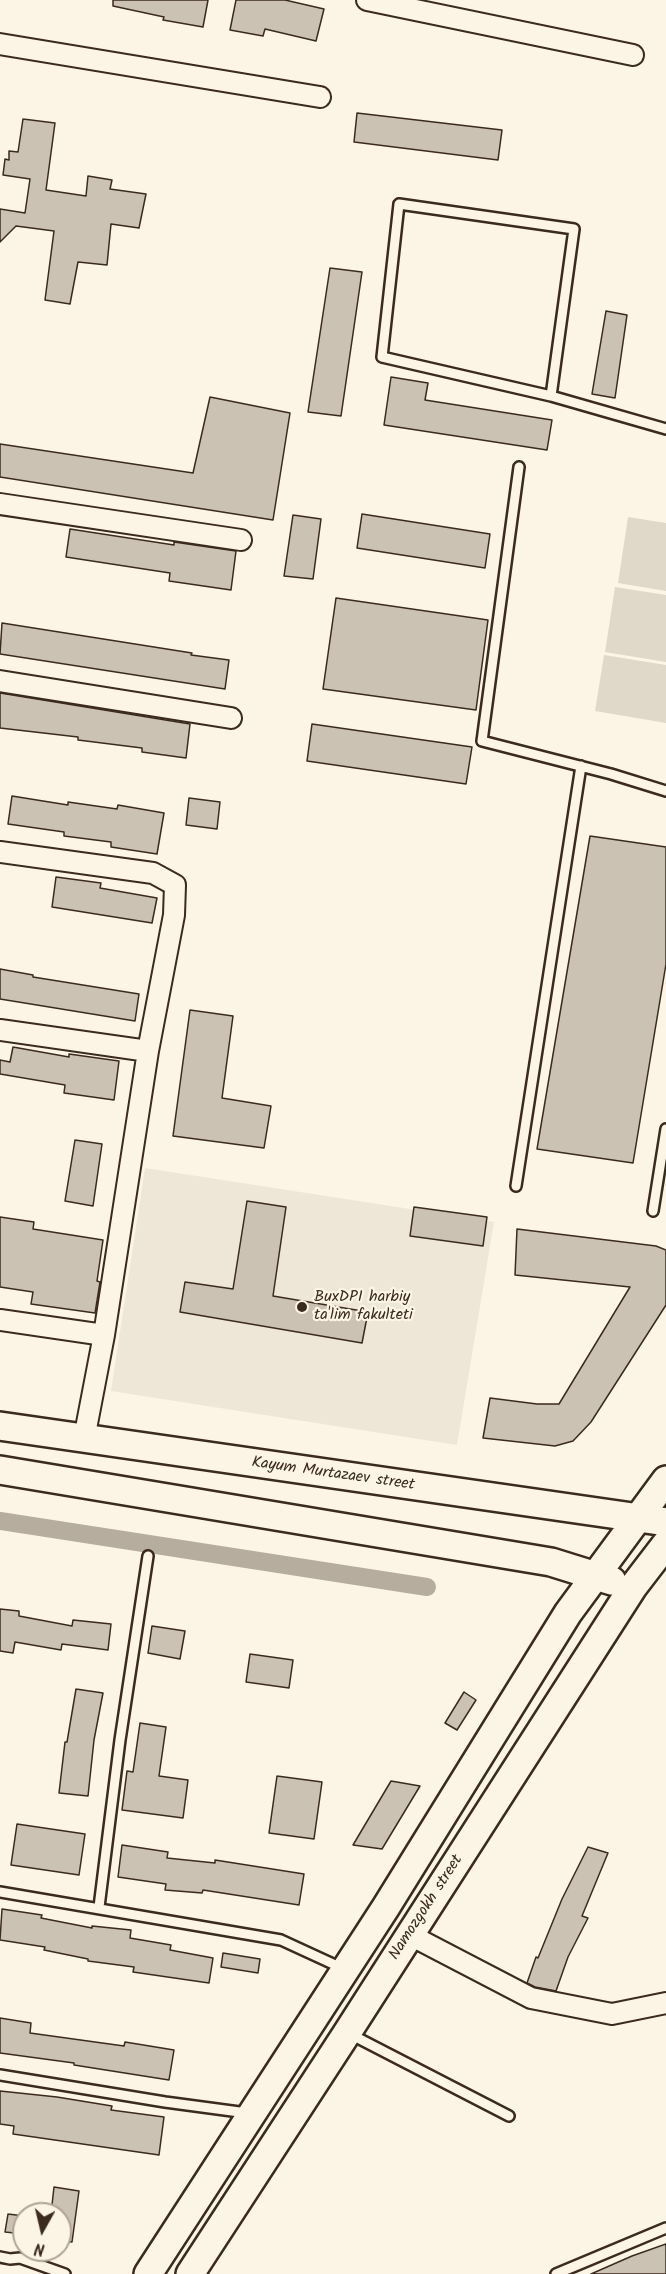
<!DOCTYPE html>
<html>
<head>
<meta charset="utf-8">
<style>
  body { margin:0 }
  #map { position:relative; width:666px; height:2274px; overflow:hidden; background:#fcf5e5; font-family:Kalam,sans-serif }
  canvas { display:block }
  .north { position:absolute; left:12px; top:2202px; width:60px; height:60px; box-sizing:border-box; background:#fcf5e5; border:2px solid #afa495; border-radius:50%; rotate:188deg; font-size:16px; font-weight:700; line-height:24px; text-align:center; color:#3b2a1e }
  .north::after { content:''; display:block; margin:auto; width:21px; height:27px; background:#3b2a1e; clip-path:polygon(50% 0,100% 100%,50% 72%,0 100%) }
</style>
</head>
<body>
<div id="map">
<canvas width="666" height="2274"></canvas>
<div class="north">N</div>
</div>
<script>
const c = document.querySelector('canvas').getContext('2d');
c.lineJoin = 'round';
function paint(path, color) {
  c.fillStyle = color;
  c.fill(path, 'evenodd');
}
function shape(rows) {
  const path = new Path2D();
  for (const r of rows) {
    path.moveTo(r[0], r[1]);
    for (let i = 2; i < r.length; i += 2) path.lineTo(r[i], r[i + 1]);
  }
  return path;
}
function trace(path, color, width, dash) {
  c.strokeStyle = color;
  c.lineWidth = width;
  c.lineCap = dash ? 'butt' : 'round';
  c.setLineDash(dash || []);
  c.stroke(path);
}
function drawText(font, color, halo, rows, align = 'center') {
  c.font = font + ' Kalam,sans-serif';
  c.lineWidth = 4.5;
  c.setLineDash([]);
  c.textBaseline = 'middle';
  c.strokeStyle = halo;
  c.fillStyle = color;
  for (const [text, x, y, turn = 0] of rows) {
    c.save();
    c.translate(x, y);
    c.rotate((+turn || 0) * Math.PI / 180);
    c.textAlign = isNaN(turn) ? turn : align;
    if (halo) c.strokeText(text, 0, 0);
    c.fillText(text, 0, 0);
    c.restore();
  }
}
paint(shape([
  [145,1168,494,1222,457,1445,111,1391]
]), '#eee6d6');
paint(shape([
  [628,517,666,523,666,591,618,583],
  [615,587,666,595,666,662,605,652],
  [604,655,666,665,666,723,595,711]
]), '#e0d8c8');
trace(shape([
  [0,1521,427,1587]
]), '#b7ad9e', 18);
const building = shape([
  [113,0,208,0,203,27,163,20,164,17,113,6,113,0],
  [236,0,285,0,324,9,316,41,265,29,263,36,230,30,236,0],
  [357,113,502,130,498,160,354,142,357,113],
  [23,119,55,123,46,190,86,196,88,176,112,180,110,189,146,194,139,228,111,224,107,265,78,262,70,304,45,300,54,231,16,226,0,242,0,209,25,213,30,179,3,175,5,159,9,160,9,151,18,152,23,119],
  [330,268,362,272,341,416,308,412,330,268],
  [606,311,627,315,615,398,592,394,606,311],
  [391,377,428,383,425,400,552,420,547,450,384,425,391,377],
  [210,397,290,413,273,520,0,477,0,444,193,473,210,397],
  [362,514,490,534,485,568,357,548,362,514],
  [293,515,321,519,313,579,284,576,293,515],
  [70,529,174,545,174,542,236,551,231,590,169,581,170,573,66,557,70,529],
  [336,598,488,620,476,710,323,689,336,598],
  [2,623,192,653,191,655,229,660,225,689,0,654,2,623],
  [0,693,190,724,186,758,142,752,142,748,78,740,78,737,0,728,0,693],
  [312,724,472,747,466,784,307,761,312,724],
  [12,796,68,805,68,802,117,809,118,805,164,813,157,854,111,847,111,842,64,836,64,832,8,824,12,796],
  [189,798,220,802,217,829,186,825,189,798],
  [590,836,666,847,666,964,633,1163,537,1149,590,836],
  [56,877,101,883,100,888,157,898,152,923,52,907,56,877],
  [0,969,33,975,33,977,139,994,135,1021,0,999,0,969],
  [190,1010,233,1016,222,1098,271,1106,264,1148,173,1136,190,1010],
  [13,1047,69,1057,69,1054,119,1061,114,1100,64,1093,65,1085,0,1074,0,1060,10,1062,13,1047],
  [75,1140,102,1144,93,1206,65,1201,75,1140],
  [247,1201,286,1207,273,1296,368,1312,362,1343,180,1312,185,1282,233,1289,247,1201],
  [414,1207,487,1217,483,1246,410,1236,414,1207],
  [0,1217,34,1222,33,1229,103,1240,97,1281,100,1282,95,1313,31,1304,33,1292,0,1287,0,1217],
  [517,1229,656,1246,666,1250,666,1305,591,1422,573,1441,555,1446,483,1438,490,1398,537,1404,559,1404,630,1287,515,1275,517,1229],
  [0,1609,19,1611,19,1616,72,1626,73,1620,111,1624,108,1650,62,1644,61,1650,15,1642,13,1653,0,1651,0,1609],
  [152,1626,185,1631,180,1659,148,1653,152,1626],
  [250,1654,293,1660,289,1688,246,1682,250,1654],
  [76,1689,103,1693,94,1740,88,1796,59,1793,65,1742,67,1742,76,1689],
  [464,1692,476,1700,457,1730,445,1723,464,1692],
  [140,1723,166,1727,159,1776,188,1780,183,1818,122,1810,127,1771,133,1772,140,1723],
  [277,1776,322,1782,314,1839,269,1833,277,1776],
  [391,1781,420,1786,382,1849,353,1845,391,1781],
  [17,1824,85,1834,79,1875,11,1865,17,1824],
  [122,1845,168,1852,167,1858,215,1863,215,1860,304,1874,299,1905,203,1890,202,1893,165,1890,166,1884,118,1877,122,1845],
  [588,1847,608,1853,582,1916,588,1918,568,1957,556,1991,535,1987,527,1983,536,1957,538,1958,562,1899,588,1847],
  [2,1909,42,1915,41,1918,92,1928,92,1926,131,1930,130,1938,171,1945,170,1950,213,1958,209,1983,133,1972,134,1967,88,1961,88,1959,44,1950,45,1947,0,1940,2,1909],
  [223,1953,260,1959,258,1973,221,1967,223,1953],
  [0,2018,31,2023,30,2033,124,2046,125,2042,174,2050,169,2080,74,2065,74,2063,0,2053,0,2018],
  [0,2091,57,2097,112,2106,111,2110,164,2117,159,2155,13,2134,14,2126,0,2124,0,2091],
  [54,2187,79,2191,72,2242,60,2241,60,2214,51,2214,54,2187],
  [8,2214,24,2216,24,2234,5,2232,8,2214],
  [666,2244,666,2274,591,2274,632,2256,666,2244]
]);
paint(building, '#ccc2b3');
trace(building, '#3b2a1e', 1.5);
const lane = shape([
  [551,396,574,229,399,204,382,357,551,396,666,429],
  [519,467,482,741,611,774,666,791],
  [516,1186,581,766],
  [653,1211,666,1129],
  [0,1892,281,1940,344,1969],
  [99,1907,120,1740,148,1556],
  [350,2034,509,2116],
  [0,2075,165,2102,247,2113],
  [0,2257,10,2259,20,2258,65,2274],
  [556,2274,666,2228]
]);
const street = shape([
  [367,0,633,55],
  [0,44,320,97],
  [0,504,241,540],
  [0,681,231,718],
  [0,852,153,873,175,885,174,915,148,1051],
  [0,1030,148,1051,104,1335,84,1439],
  [0,1320,104,1335],
  [410,1935,531,1998,612,2014,666,2003]
]);
const secondary = shape([
  [0,1426,666,1522],
  [0,1470,551,1562,612,1581],
  [148,2274,386,1907,568,1613,666,1480],
  [190,2274,347,2033,633,1587,666,1544]
]);
trace(lane, '#3b2a1e', 14);
trace(street, '#3b2a1e', 24);
trace(secondary, '#3b2a1e', 32);
trace(lane, '#fcf5e5', 9);
trace(street, '#fcf5e5', 20);
trace(secondary, '#fcf5e5', 27);
for (const [x, y, r, color] of [
  [302,1307,6,"#3b2a1e"]
]) {
  const dot = new Path2D();
  dot.arc(x, y, r, 0, 2 * Math.PI);
  c.fillStyle = color;
  c.fill(dot);
  trace(dot, '#fcf5e5', 2);
}
drawText('16px', '#3b2a1e', '#fcf5e5', [
  ["BuxDPI harbiy",314,1298],
  ["ta'lim fakulteti",314,1316]
], 'left');
drawText('16px', '#3b2a1e', '#fcf5e5', [
  ["Kayum Murtazaev street",333,1475,8],
  ["Namozgokh street",427,1908,-57]
]);
</script>
</body>
</html>
